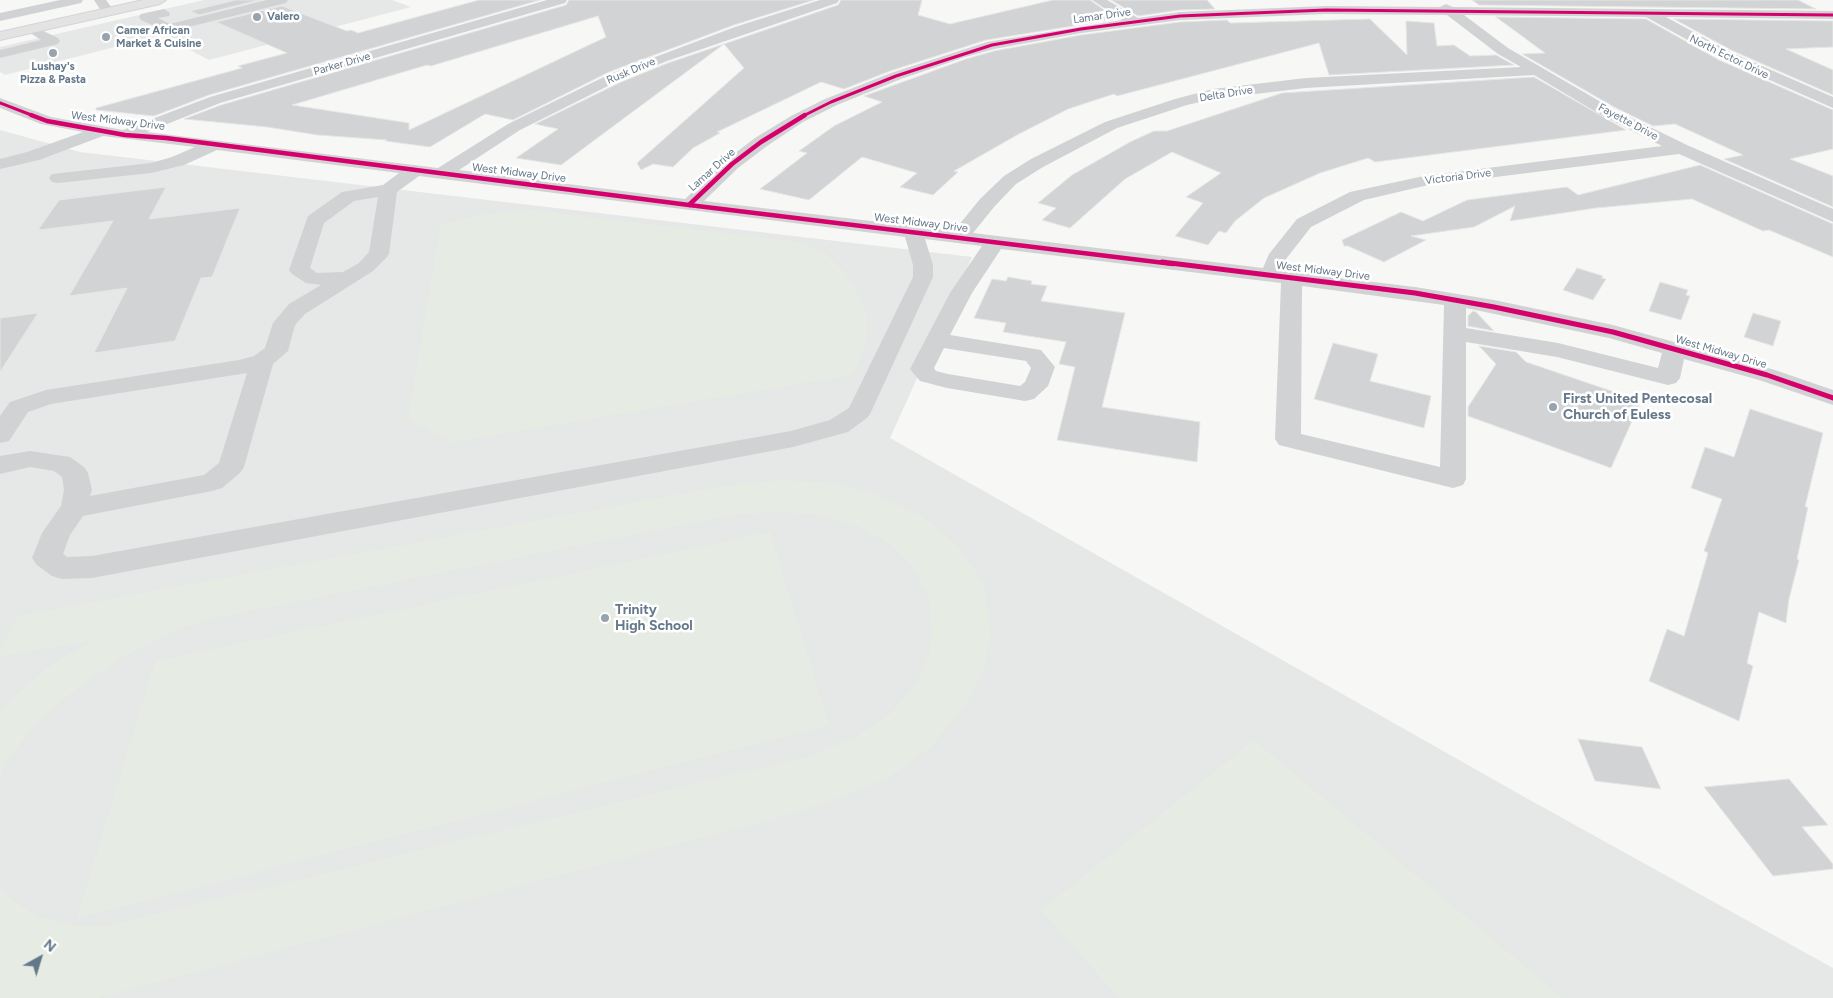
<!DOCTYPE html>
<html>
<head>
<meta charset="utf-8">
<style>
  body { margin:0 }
  #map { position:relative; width:1833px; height:998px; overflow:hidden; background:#f7f7f6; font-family:Figtree,sans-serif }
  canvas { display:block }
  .north { position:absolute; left:15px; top:933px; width:50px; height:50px; -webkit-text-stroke:4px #fff; paint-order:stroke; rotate:39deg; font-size:14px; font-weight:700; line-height:20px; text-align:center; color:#647889 }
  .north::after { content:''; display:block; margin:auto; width:18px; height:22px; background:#647889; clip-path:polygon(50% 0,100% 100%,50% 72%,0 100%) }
</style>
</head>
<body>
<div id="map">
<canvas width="1833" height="998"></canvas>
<div class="north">N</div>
</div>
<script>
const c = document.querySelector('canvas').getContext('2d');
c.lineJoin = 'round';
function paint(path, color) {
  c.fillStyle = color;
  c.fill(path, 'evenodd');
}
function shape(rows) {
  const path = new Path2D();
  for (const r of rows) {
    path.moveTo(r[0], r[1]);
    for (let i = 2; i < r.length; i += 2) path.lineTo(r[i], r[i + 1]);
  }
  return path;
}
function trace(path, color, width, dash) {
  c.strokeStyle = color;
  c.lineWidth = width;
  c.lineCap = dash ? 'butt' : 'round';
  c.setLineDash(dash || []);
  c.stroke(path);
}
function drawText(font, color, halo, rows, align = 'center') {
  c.font = font + ' Figtree,sans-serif';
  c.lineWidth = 5;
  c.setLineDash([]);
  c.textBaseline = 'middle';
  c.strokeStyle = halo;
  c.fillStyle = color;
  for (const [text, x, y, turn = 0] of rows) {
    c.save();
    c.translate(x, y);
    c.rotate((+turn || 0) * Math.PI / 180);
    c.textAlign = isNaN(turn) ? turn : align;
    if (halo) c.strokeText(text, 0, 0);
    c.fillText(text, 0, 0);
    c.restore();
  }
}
paint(shape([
  [204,0,392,0,411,7,209,60,162,35,5,75,0,72,0,47],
  [0,130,80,152,972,257,890,438,1528,799,1833,968,1833,998,0,998]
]), '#e6e7e7');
paint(shape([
  [530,210,799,242,825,253,846,273,867,312,867,340,860,359,852,375,452,442,408,419,441,224,488,214],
  [781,480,833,483,880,496,923,516,956,544,983,582,991,634,984,668,966,704,931,747,886,779,838,798,787,815,98,998,0,998,0,887,6,896,38,916,69,925,107,926,810,756,855,737,890,714,917,683,929,655,932,627,927,592,912,565,887,542,856,525,819,515,776,512,731,515,215,618,173,631,128,654,81,685,38,721,6,762,0,776,0,710,44,670,92,640,0,657,0,650,17,616,724,486],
  [770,532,829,725,77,918,155,661],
  [1254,740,1563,998,1119,998,1041,910]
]), '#e6ebe4');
const building = shape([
  [236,0,259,0,199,15,190,11,236,0],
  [479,0,540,0,209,95,154,116,96,110,96,108,242,68,238,66,287,53,216,22,282,6,347,31,351,30,358,33,479,0],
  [569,0,814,0,734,25,609,72,513,120,485,114,430,147,385,141,387,140,317,135,267,127,184,119,221,105,566,5,569,0],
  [598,16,606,37,409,130,409,123,292,105,427,65,431,66,598,16],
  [841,0,922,0,918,15,950,24,1053,0,1090,0,1117,19,986,40,890,71,844,89,821,82,717,132,720,133,693,148,673,167,653,164,641,170,637,163,744,68,724,44,838,5,841,0],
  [1111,0,1207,0,1215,9,1180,10,1138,16,1111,0],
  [1472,0,1798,0,1816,9,1479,5,1472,0],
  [1496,17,1646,19,1719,60,1833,110,1833,149,1790,159,1833,176,1833,207,1724,159,1743,155,1675,124,1653,126,1614,107,1522,54,1545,53,1496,17],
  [1370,19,1407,55,1406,21,1434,23,1437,46,1454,45,1470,56,1496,55,1514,65,1329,75,1319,43,1117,96,1114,94,1068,109,1017,135,954,171,958,172,933,195,900,187,917,173,862,157,809,200,760,189,807,153,799,151,834,126,882,102,864,96,966,59,994,51,1081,35,1180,22,1227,20,1230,23,1370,19],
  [1674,19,1833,21,1833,47,1786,49,1833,70,1833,95,1731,50,1674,19],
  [724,44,561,165,516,158,558,129,535,124,621,82,668,63,724,44],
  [1534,77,1626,130,1375,162,1368,158,1320,173,1264,198,1235,221,1226,233,1219,231,1208,245,1175,236,1203,203,1186,197,1221,173,1172,152,1125,179,1070,228,1042,220,1056,208,1038,203,1072,175,1130,142,1154,131,1167,131,1282,93,1534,77],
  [1700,165,1833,224,1833,257,1769,230,1763,231,1692,199,1596,208,1510,221,1515,206,1474,227,1411,236,1426,240,1384,262,1348,246,1344,246,1342,240,1401,212,1423,221,1467,200,1567,187,1578,195,1700,165],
  [166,187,149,219,240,208,212,277,201,278,175,341,94,353,127,288,69,296,113,221,38,230,59,200,166,187],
  [1577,268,1603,276,1601,278,1606,279,1593,300,1563,290,1577,268],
  [1008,277,1032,281,1031,284,1047,286,1041,301,1125,313,1102,407,1200,422,1197,462,1057,440,1075,367,1059,364,1066,342,1003,332,1006,323,974,318,992,279,1006,281,1008,277],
  [1660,282,1688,290,1686,295,1690,296,1681,320,1649,311,1660,282],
  [1473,311,1476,312,1494,331,1468,326,1468,316,1473,311],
  [38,313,0,372,0,318,38,313],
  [1753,313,1781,321,1773,346,1744,337,1753,313],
  [1333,343,1378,354,1370,381,1431,396,1424,428,1314,399,1333,343],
  [1479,346,1516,352,1526,362,1641,401,1611,468,1468,416,1468,407,1496,364,1479,346],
  [1750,409,1823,433,1805,507,1808,507,1797,559,1799,560,1789,599,1786,623,1759,612,1747,663,1753,666,1739,721,1649,681,1667,629,1684,636,1708,553,1704,551,1722,499,1691,488,1705,447,1734,457,1750,409],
  [1578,739,1642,747,1661,789,1595,781,1578,739],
  [1789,779,1828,825,1802,827,1833,864,1833,869,1773,876,1704,787,1789,779]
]);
paint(building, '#d2d3d4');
trace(building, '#e6e6e6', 1);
const major = shape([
  [143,0,166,0,160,4,0,40,0,32,143,0]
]);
trace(major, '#d3d4d5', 2);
paint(shape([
  [60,0,83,0,81,3,0,21,0,13,60,0],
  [94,0,106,0,115,12,114,15,104,15,94,0],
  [267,0,288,0,286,3,168,32,141,20,139,17,141,14,164,9,170,13,169,16,158,18,170,24,267,0],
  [547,0,567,0,565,3,220,103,147,132,438,168,508,124,610,74,735,27,820,0,839,0,837,3,667,61,620,80,520,130,459,170,685,199,726,160,755,138,791,116,825,99,891,73,987,42,1122,20,1092,0,1107,0,1138,18,1180,12,1326,6,1440,7,1446,4,1453,7,1833,11,1833,19,1666,17,1730,52,1833,97,1833,108,1720,58,1646,17,1464,15,1508,48,1613,109,1687,145,1833,209,1833,222,1679,154,1424,186,1364,200,1311,227,1286,259,1283,271,1415,287,1494,300,1613,325,1775,370,1833,390,1833,405,1759,380,1684,359,1680,378,1676,383,1668,385,1557,357,1466,342,1466,479,1463,485,1453,488,1279,445,1275,439,1281,283,1001,249,972,293,950,335,1041,350,1055,367,1048,386,1034,399,1025,401,947,388,920,381,910,369,950,293,982,246,925,239,933,265,933,277,871,412,868,417,848,432,793,447,92,578,62,579,52,576,37,565,32,558,42,533,61,506,64,490,62,477,54,471,30,467,0,474,0,456,30,451,70,457,84,467,88,473,92,490,90,496,204,475,219,463,247,373,51,404,28,412,9,441,0,443,0,416,10,402,46,390,239,360,254,356,265,348,273,323,289,304,321,285,306,283,292,274,289,270,308,216,342,192,383,185,399,173,217,150,184,165,151,173,58,183,52,182,49,178,52,174,151,163,172,157,195,147,103,136,39,160,0,169,0,159,27,152,83,132,41,124,0,108,0,98,51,117,123,130,210,97,547,0],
  [1326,14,1447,15,1498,54,1521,67,1306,78,1213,89,1175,99,1105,122,1031,159,1004,176,980,199,954,231,704,201,738,168,767,146,803,122,837,105,901,79,965,57,994,49,1081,33,1180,20,1326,14],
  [1534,75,1601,115,1662,146,1424,176,1350,192,1297,219,1269,254,1263,268,973,233,994,207,1016,184,1043,167,1117,128,1187,105,1213,99,1306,88,1534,75],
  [419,176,905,237,913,265,913,277,849,408,830,420,791,431,92,556,67,557,63,554,70,535,83,516,212,491,222,488,240,473,244,467,273,364,288,351,295,325,305,314,373,271,386,258,389,254,397,192,419,176],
  [378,197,369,252,359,263,343,272,317,273,310,268,324,223,354,201,378,197],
  [1302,286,1444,305,1440,467,1301,434,1302,286],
  [1466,308,1609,338,1662,353,1658,368,1558,343,1466,328,1466,308],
  [944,348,1026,361,1031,368,1025,382,1020,386,948,374,936,371,934,368,944,348],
  [31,25,58,38,60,41,58,44,0,58,0,50,41,40,24,29,31,25]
]), '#d1d2d3');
paint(major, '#e3e3e4');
trace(shape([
  [0,103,34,116],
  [803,116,831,102,896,76,992,45,1081,29,1180,16,1326,10,1833,15]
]), '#d6006c', 3);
trace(shape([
  [31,115,47,121,125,135,166,138,689,205,1173,264],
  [689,205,732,164,761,142,805,115]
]), '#d6006c', 4.5);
trace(shape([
  [1162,262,1415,293,1494,307,1613,332,1767,375,1833,398]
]), '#d6006c', 5);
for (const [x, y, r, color] of [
  [257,17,5,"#97a4af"],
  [106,37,5,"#97a4af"],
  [53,53,5,"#97a4af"],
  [1553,407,5,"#97a4af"],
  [605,618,5,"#97a4af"]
]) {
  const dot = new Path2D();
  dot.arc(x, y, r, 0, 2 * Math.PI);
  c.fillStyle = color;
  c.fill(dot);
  trace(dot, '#fff', 2);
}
drawText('11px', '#647889', '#fff', [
  ["Lamar Drive",1102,16,-8],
  ["North Ector Drive",1729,57,26],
  ["Parker Drive",342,64,-16],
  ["Rusk Drive",631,71,-23],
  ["Delta Drive",1226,94,-9],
  ["West Midway Drive",118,121,7],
  ["Fayette Drive",1628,122,28],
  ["Lamar Drive",712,170,-42],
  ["West Midway Drive",519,173,7],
  ["Victoria Drive",1458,177,-7],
  ["West Midway Drive",921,223,7],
  ["West Midway Drive",1323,271,7],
  ["West Midway Drive",1721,352,16]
]);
drawText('bold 11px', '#647889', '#fff', [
  ["Valero",267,17],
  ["Camer African",116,31],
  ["Market & Cuisine",116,44],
  ["Lushay's",53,67,"center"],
  ["Pizza & Pasta",53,80,"center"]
], 'left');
drawText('bold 14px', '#647889', '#fff', [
  ["First United Pentecosal",1563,399],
  ["Church of Euless",1563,415],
  ["Trinity",615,610],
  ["High School",615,626]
], 'left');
</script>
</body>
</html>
